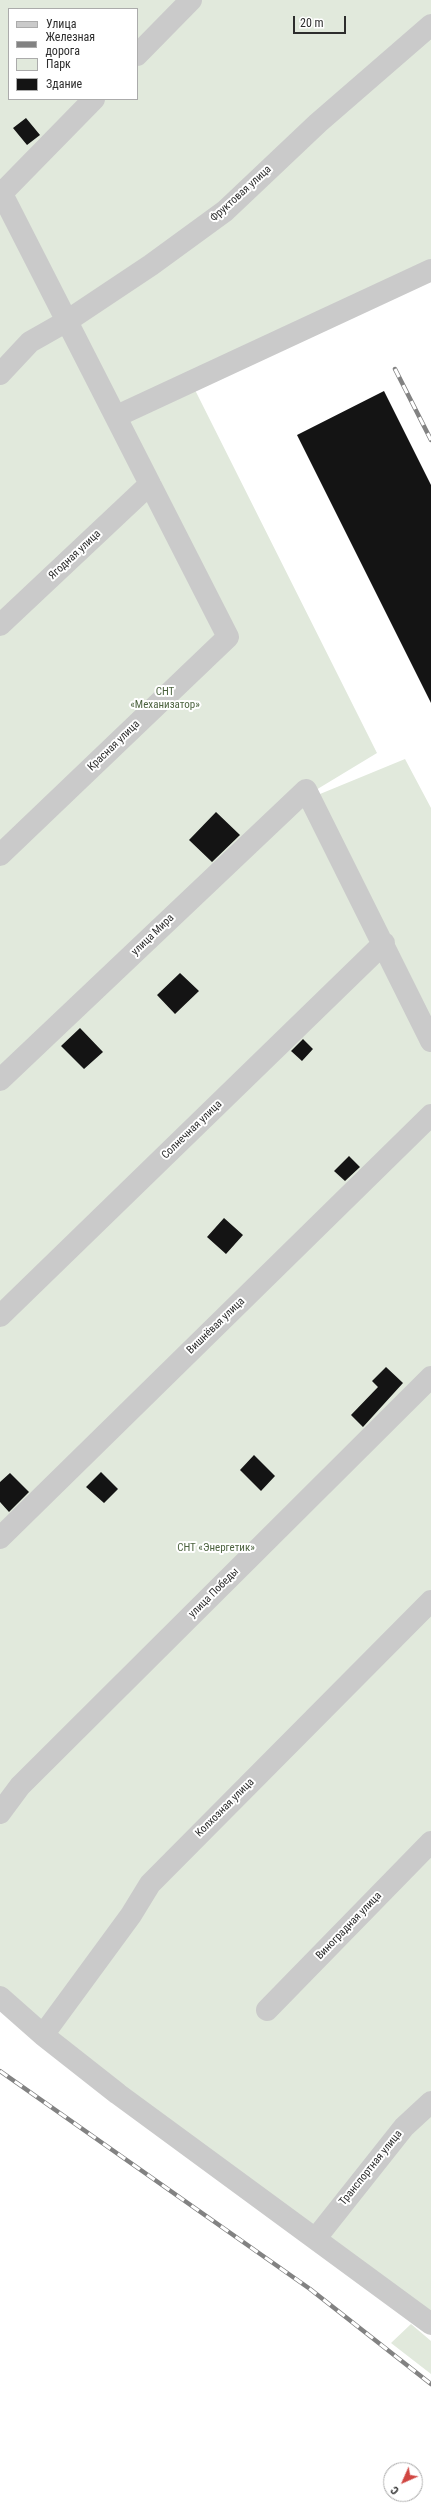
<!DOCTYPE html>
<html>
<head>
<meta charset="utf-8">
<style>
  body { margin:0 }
  #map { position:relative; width:431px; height:2510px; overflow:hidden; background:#fff; font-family:"Roboto Condensed",sans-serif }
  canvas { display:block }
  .legend { position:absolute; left:8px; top:8px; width:130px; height:92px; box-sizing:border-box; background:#fff; border:1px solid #ababab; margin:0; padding:5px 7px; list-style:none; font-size:12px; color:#2d2d2d }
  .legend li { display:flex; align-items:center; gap:8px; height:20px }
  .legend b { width:20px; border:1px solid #ababab }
  .north { position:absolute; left:383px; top:2462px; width:40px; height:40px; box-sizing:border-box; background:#fff; border:1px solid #ababab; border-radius:50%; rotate:225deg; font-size:11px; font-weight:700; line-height:16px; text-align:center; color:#2d2d2d }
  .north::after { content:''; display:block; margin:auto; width:14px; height:18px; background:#d04642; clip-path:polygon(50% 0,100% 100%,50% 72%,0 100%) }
  .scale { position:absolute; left:293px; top:16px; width:53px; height:18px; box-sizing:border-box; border:2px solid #2d2d2d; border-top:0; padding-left:5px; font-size:12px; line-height:14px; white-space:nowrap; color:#2d2d2d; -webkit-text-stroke:3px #fff; paint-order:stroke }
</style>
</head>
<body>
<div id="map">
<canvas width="431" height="2510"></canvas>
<ul class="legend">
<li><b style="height:5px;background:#cacaca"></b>Улица</li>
<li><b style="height:5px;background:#828282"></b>Железная дорога</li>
<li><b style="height:11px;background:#e1e9dc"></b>Парк</li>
<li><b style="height:11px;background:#141414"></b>Здание</li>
</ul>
<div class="north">С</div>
<div class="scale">20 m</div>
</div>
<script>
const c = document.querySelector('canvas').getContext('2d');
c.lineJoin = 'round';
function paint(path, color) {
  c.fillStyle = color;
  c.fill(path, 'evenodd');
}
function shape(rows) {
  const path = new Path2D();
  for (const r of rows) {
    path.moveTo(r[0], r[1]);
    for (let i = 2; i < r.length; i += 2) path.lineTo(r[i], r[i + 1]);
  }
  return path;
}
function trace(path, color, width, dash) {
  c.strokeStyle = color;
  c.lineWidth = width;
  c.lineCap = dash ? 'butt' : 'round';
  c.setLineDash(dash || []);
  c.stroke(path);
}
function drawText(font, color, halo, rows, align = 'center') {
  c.font = font + ' "Roboto Condensed",sans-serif';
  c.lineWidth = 4;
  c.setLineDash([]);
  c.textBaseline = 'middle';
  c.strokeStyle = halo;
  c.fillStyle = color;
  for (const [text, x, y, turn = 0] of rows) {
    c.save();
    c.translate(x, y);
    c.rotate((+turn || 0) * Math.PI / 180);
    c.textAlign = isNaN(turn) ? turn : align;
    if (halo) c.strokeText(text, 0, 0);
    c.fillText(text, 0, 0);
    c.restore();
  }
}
paint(shape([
  [0,0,431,0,431,278,192,384,377,753,301,799,0,1085],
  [9,9,137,9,137,99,9,99],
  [405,759,431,808,431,2312,0,2005,0,1090,303,801],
  [411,2324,431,2341,431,2374,391,2343]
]), '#e1e9dc');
paint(shape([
  [26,118,40,135,27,145,13,128],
  [384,391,431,485,431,703,297,435],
  [216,812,240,835,212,862,189,840],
  [180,973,199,991,175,1014,157,995],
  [80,1028,103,1052,84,1069,61,1046],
  [303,1039,313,1049,302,1061,291,1051],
  [349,1156,360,1167,345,1181,334,1171],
  [224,1218,243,1235,226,1254,207,1237],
  [386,1367,403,1383,363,1427,351,1415,378,1387,372,1381],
  [254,1455,275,1476,261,1491,240,1470],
  [101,1472,118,1489,104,1503,86,1487],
  [10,1473,29,1492,9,1512,0,1502,0,1482]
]), '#141414');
trace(shape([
  [137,55,191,0],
  [0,190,228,637,0,855],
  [0,195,94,99],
  [0,374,30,342,67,321,151,265,225,211,318,123,431,25],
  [117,416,431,270],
  [0,625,150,484],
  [0,1080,306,790,431,1041],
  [0,1316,384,943],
  [0,1538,431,1115],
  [0,1813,20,1786,431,1377],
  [0,1997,43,2035,118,2094,431,2324],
  [267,2010,431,1842],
  [43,2035,131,1915,150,1884,431,1601],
  [316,2238,404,2127,431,2102]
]), '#cacaca', 22);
const rail = shape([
  [395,369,431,440],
  [0,2071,310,2289,431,2384]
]);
trace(rail, '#828282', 4.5);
trace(rail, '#fff', 3, [9]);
drawText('11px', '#2d2d2d', '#fff', [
  ["Фруктовая улица",241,194,-42],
  ["Ягодная улица",75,555,-43],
  ["Красная улица",114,746,-44],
  ["улица Мира",153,935,-44],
  ["Солнечная улица",192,1130,-44],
  ["Вишнёвая улица",216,1326,-44],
  ["улица Победы",214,1593,-45],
  ["Колхозная улица",225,1808,-45],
  ["Виноградная улица",349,1926,-46],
  ["Транспортная улица",371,2168,-51]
]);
drawText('11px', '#4c633f', '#fff', [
  ["СНТ",165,692],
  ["«Механизатор»",165,705],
  ["СНТ «Энергетик»",216,1548]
]);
</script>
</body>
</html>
